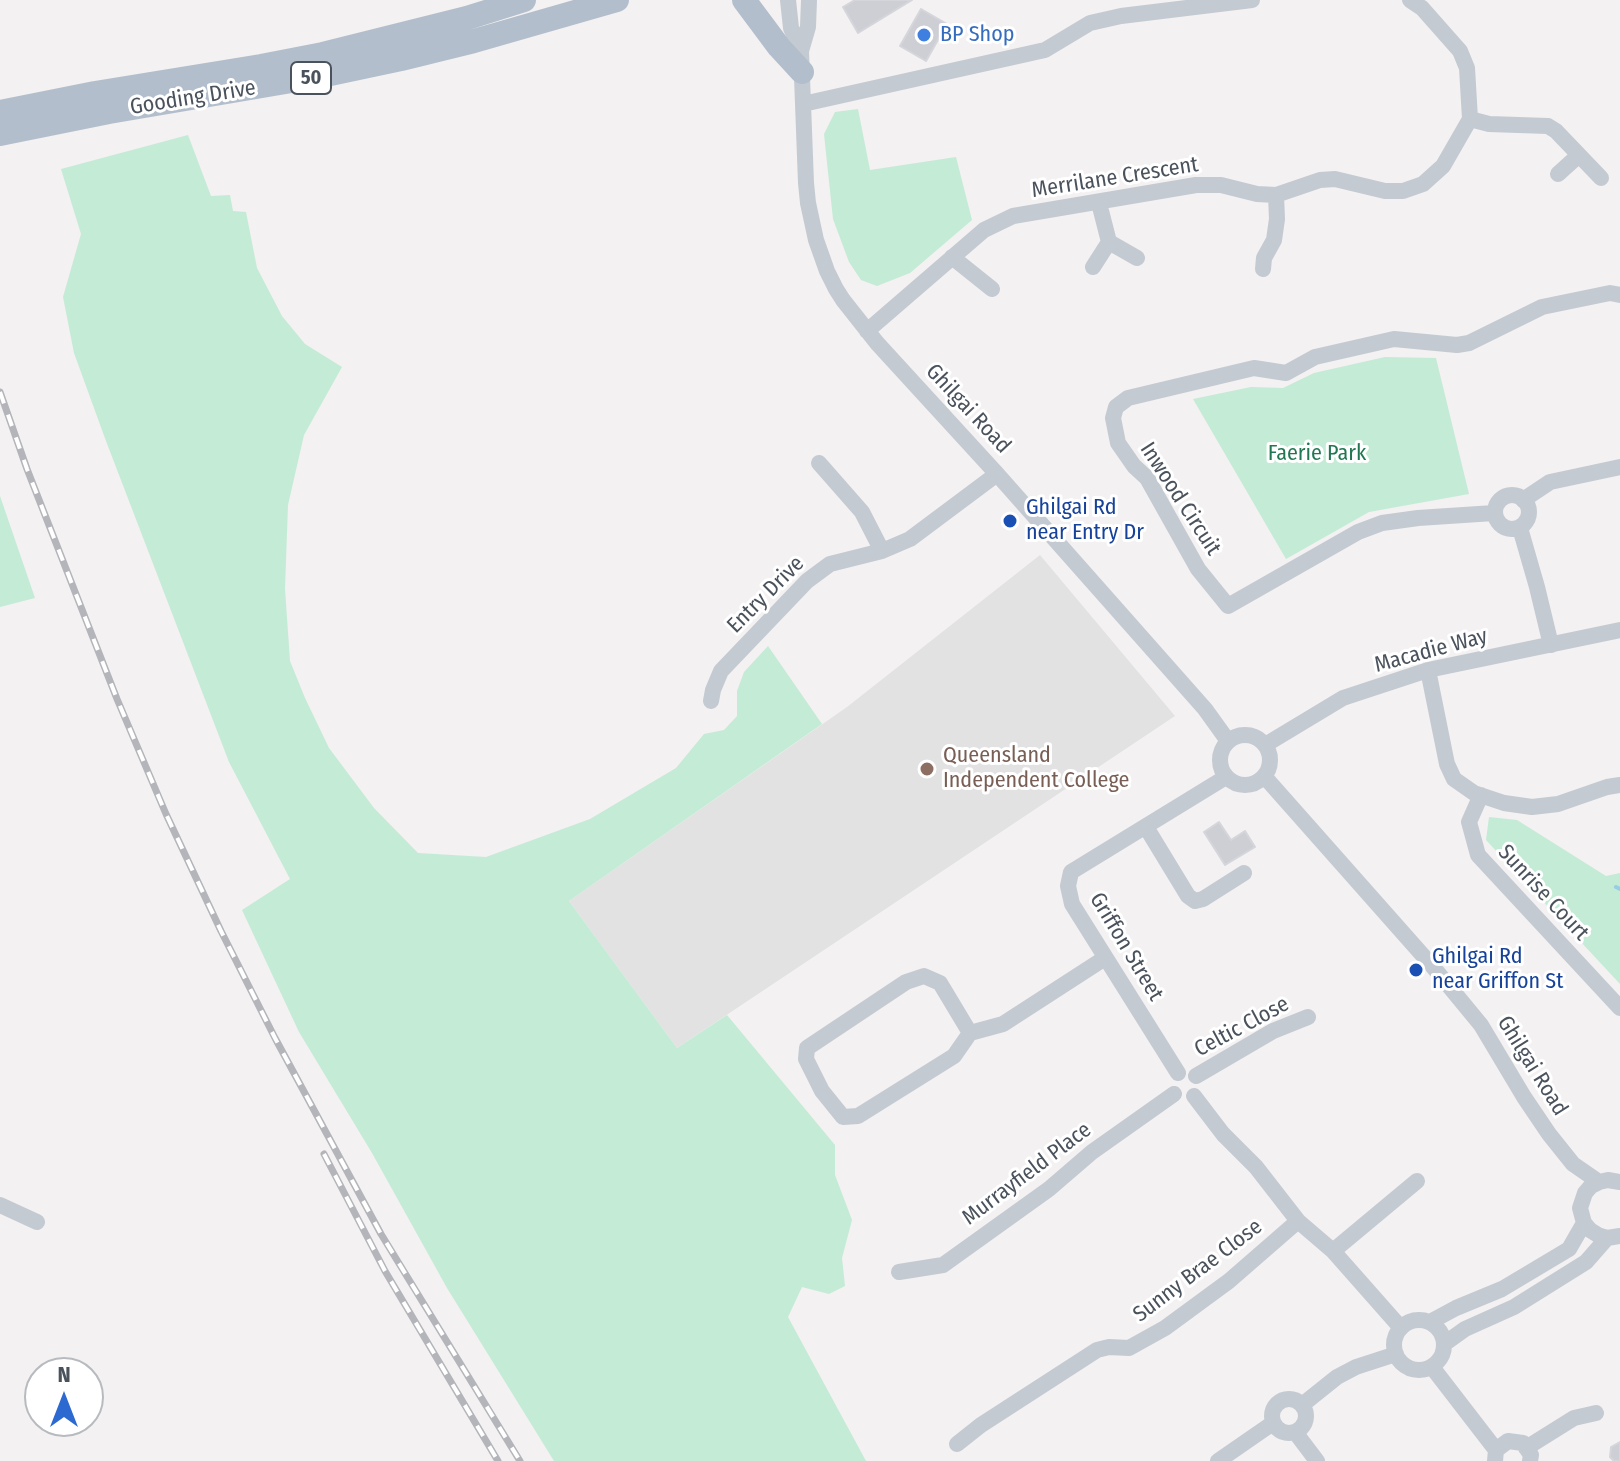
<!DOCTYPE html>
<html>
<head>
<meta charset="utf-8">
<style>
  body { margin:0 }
  #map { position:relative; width:1620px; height:1461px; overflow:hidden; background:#f3f1f1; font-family:"Fira Sans Condensed",sans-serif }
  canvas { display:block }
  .north { position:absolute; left:24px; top:1357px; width:80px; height:80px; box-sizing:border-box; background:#fff; border:2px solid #b7babe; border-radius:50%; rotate:0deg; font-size:22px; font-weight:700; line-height:32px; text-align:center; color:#4a525c }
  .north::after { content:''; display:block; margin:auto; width:28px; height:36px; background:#2c69d1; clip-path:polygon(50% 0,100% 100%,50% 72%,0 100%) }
</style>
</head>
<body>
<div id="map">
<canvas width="1620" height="1461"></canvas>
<div class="north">N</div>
</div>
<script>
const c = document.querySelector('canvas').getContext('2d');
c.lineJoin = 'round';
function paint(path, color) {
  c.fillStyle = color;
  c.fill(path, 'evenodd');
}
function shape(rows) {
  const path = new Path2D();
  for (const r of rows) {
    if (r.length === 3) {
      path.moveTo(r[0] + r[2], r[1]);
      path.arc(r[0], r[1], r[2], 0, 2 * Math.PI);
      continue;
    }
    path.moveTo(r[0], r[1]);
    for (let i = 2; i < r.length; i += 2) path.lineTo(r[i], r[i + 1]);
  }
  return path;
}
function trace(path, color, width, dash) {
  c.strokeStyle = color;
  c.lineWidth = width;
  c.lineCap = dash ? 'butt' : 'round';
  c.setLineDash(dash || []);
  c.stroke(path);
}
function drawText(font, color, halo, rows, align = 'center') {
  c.font = font + ' "Fira Sans Condensed",sans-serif';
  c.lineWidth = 6;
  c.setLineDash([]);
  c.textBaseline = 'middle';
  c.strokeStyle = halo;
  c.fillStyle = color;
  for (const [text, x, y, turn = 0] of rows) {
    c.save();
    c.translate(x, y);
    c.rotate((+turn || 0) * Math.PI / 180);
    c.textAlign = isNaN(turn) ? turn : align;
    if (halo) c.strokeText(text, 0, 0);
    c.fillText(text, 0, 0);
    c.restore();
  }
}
paint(shape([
  [1040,555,1175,716,677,1048,569,901,847,707]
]), '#e3e2e2');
paint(shape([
  [858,109,870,170,956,157,972,220,910,273,877,286,861,280,849,262,833,219,824,134,835,112],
  [188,135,211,196,230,195,233,211,246,212,257,268,282,316,305,344,342,367,304,435,288,505,285,589,290,661,305,698,329,748,374,808,418,853,486,857,590,819,676,768,704,734,724,730,737,716,737,691,744,672,768,646,822,724,569,901,677,1048,727,1015,835,1145,835,1175,852,1220,842,1258,845,1286,829,1294,802,1287,788,1317,866,1461,554,1461,447,1288,372,1153,299,1032,242,910,290,879,229,762,106,441,74,353,63,297,81,234,61,169],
  [1385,357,1436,358,1469,494,1369,512,1286,559,1193,399,1251,387,1283,388,1314,373],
  [0,496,35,598,0,607],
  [1489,817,1517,820,1606,876,1620,873,1620,984,1486,840]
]), '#c4ebd6');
trace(shape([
  [1616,887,1620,889]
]), '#96cee4', 4);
const building = shape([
  [855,0,912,0,858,33,843,7,855,0],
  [921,9,947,24,926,61,900,46,921,9],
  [1219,822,1231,840,1245,831,1255,847,1225,865,1204,832,1219,822],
  [1620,1442,1620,1461,1614,1461,1610,1457,1611,1447,1620,1442]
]);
paint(building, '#cecfd4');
trace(building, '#d5d6db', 2);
trace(shape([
  [788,0,791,28,801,51],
  [809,0,808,27,801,51,806,183,808,203,816,240,827,271,836,289,843,300,877,343,997,474,1205,709,1228,741],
  [803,104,1045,50,1090,23,1121,16,1252,0],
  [1470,119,1489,124,1548,126,1556,131,1601,178],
  [1558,174,1579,155],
  [1109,242,1137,258],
  [952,257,992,289],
  [1093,267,1109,242,1099,203],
  [1263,269,1264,258,1274,240,1277,219,1276,195],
  [867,331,984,230,1013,216,1196,185,1221,185,1257,194,1276,195,1320,180,1335,179,1385,191,1403,191,1423,184,1443,166,1470,119,1467,68,1460,51,1422,8,1410,0],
  [819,463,862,512,882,551],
  [1512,512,17],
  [1523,500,1550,482,1620,467],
  [1494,513,1418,518,1382,523,1358,532,1228,606,1198,569,1147,478,1134,466,1118,443,1113,418,1116,407,1128,398,1254,368,1286,373,1315,357,1394,339,1457,345,1469,343,1542,307,1610,293,1620,295],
  [1520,528,1537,587,1551,645],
  [1428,670,1447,764,1454,779,1474,793,1504,803,1532,807,1558,804,1607,787,1620,785],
  [711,701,713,690,721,671,807,581,830,564,882,551,910,539,997,474],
  [1245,760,25],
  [1265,745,1343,698,1428,670,1620,630],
  [1264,776,1434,968,1481,1025,1524,1097,1549,1134,1573,1164,1599,1182],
  [1481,795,1469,822,1478,855,1620,1008],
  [1146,827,1188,896,1195,901,1203,899,1244,873],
  [970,1033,940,983,924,976,906,982,807,1048,806,1059,822,1091,843,1117,858,1116,954,1056,970,1033,1003,1024,1105,958],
  [1178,1073,1072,904,1068,886,1071,872,1226,777],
  [1196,1076,1273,1031,1308,1017],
  [1194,1096,1223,1134,1256,1167,1298,1221,1333,1251,1401,1328],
  [1620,1182,1608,1180,1599,1182,1591,1186,1585,1193,1580,1208,1584,1223,1590,1230,1598,1235,1607,1238,1620,1236],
  [0,1205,37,1222],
  [1333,1251,1417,1181],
  [899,1272,943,1265,1049,1189,1092,1152,1174,1094],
  [1419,1345,25],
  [1430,1322,1456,1308,1502,1289,1569,1249,1584,1223],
  [1444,1344,1465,1329,1514,1307,1586,1262,1607,1238],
  [1432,1367,1496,1450],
  [1289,1416,17],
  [1302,1405,1337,1377,1356,1367,1396,1354],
  [1295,1432,1317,1461],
  [957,1444,981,1425,1097,1350,1109,1347,1129,1348,1165,1328,1229,1281,1298,1221],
  [1526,1448,1574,1418,1596,1413],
  [1218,1461,1273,1423],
  [1495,1461,1496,1450,1508,1441,1523,1443,1531,1455,1530,1461]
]), '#c3cad1', 16);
trace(shape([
  [744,0,779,47,802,72],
  [0,112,95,93,261,66,323,54,467,18,524,0],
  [0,134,109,112,321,76,401,59,474,41,617,0]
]), '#b3becc', 24);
const rail = shape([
  [0,392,27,469,117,699,166,814,221,931,275,1038,381,1234,520,1461],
  [324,1154,385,1271,498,1461]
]);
trace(rail, '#b3b5ba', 7);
trace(rail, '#fff', 4, [12]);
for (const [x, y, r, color] of [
  [924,35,8,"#3f7fe0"],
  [1010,521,8,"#1a4fb4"],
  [927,769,8,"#8d6e63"],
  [1416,970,8,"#1a4fb4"]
]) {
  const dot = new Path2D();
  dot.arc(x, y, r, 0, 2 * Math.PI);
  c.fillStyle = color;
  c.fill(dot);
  trace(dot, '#fff', 3);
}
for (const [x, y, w] of [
  [311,78,40]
]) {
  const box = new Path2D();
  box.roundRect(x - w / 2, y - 16, w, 32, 6);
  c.fillStyle = '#fff';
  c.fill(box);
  trace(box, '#4a525c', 2);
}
drawText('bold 20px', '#4a525c', null, [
  ["50",311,78]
]);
drawText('22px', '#366cbe', '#fff', [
  ["BP Shop",940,35]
], 'left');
drawText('22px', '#4a525c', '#fff', [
  ["Gooding Drive",193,98,-9],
  ["Merrilane Crescent",1115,178,-9],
  ["Ghilgai Road",968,409,47],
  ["Inwood Circuit",1180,499,57],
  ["Entry Drive",766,595,-45],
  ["Macadie Way",1431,651,-15],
  ["Sunrise Court",1543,893,47],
  ["Griffon Street",1126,947,59],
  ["Celtic Close",1242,1027,-28],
  ["Ghilgai Road",1532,1066,58],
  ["Murrayfield Place",1027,1174,-37],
  ["Sunny Brae Close",1198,1271,-37]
]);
drawText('22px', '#217752', '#fff', [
  ["Faerie Park",1317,454]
]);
drawText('22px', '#164399', '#fff', [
  ["Ghilgai Rd",1026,508],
  ["near Entry Dr",1026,533],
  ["Ghilgai Rd",1432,957],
  ["near Griffon St",1432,982]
], 'left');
drawText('22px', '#785e54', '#fff', [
  ["Queensland",943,756],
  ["Independent College",943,781]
], 'left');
</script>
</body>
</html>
